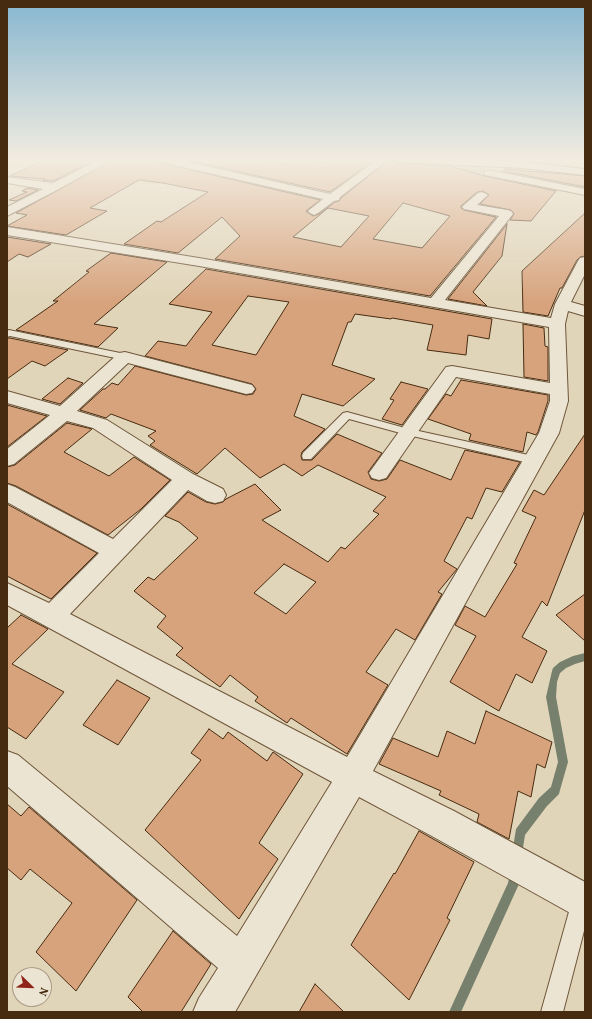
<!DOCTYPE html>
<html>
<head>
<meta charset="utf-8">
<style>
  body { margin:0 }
  #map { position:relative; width:592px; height:1019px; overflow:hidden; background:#e1d5b9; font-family:Vollkorn,serif }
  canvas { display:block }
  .frame { position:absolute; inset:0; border:8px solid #472b10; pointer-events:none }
  .north { position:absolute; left:12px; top:967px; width:40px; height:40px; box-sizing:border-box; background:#ece4d2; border:1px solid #aa9a84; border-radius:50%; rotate:113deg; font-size:11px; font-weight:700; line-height:16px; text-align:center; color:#472b10 }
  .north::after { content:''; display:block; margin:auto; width:14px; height:18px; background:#8f2418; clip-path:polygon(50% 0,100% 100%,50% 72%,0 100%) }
</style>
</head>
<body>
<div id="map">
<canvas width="592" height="1019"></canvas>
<div class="frame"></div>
<div class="north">N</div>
</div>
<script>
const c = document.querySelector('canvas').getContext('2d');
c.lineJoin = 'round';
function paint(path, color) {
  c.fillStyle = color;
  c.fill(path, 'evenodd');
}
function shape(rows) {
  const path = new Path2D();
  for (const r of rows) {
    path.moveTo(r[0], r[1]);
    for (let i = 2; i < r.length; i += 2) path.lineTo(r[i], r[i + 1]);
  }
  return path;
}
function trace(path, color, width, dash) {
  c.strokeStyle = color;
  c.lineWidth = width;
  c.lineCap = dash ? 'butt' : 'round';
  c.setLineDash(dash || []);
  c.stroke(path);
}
paint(shape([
  [486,159,565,159,556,166,482,161],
  [460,164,483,165,486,167,482,173,449,169]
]), '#aebe92');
paint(shape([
  [585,653,585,661,575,664,566,668,560,673,557,682,556,697,568,762,560,790,559,794,547,806,525,835,522,854,521,858,517,859,513,858,512,854,516,829,539,798,551,787,558,762,546,697,552,671,553,668,560,662,573,656,585,653],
  [515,867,519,868,520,872,519,884,461,1012,449,1012,508,883,511,868,515,867]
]), '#76806d');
const building = shape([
  [46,159,97,159,53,181,43,180,45,179,10,176,46,159],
  [114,159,155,159,161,163,320,200,306,211,313,216,319,214,335,202,339,201,341,198,390,159,398,164,450,166,485,176,556,191,531,221,510,220,514,214,511,210,480,204,489,195,483,191,477,192,461,206,461,208,464,210,496,217,430,296,215,259,240,236,222,217,178,253,124,244,157,221,161,222,208,192,163,183,139,180,90,208,107,211,66,235,7,226,27,215,16,213,114,159],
  [403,203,450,216,422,248,373,239,403,203],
  [328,208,369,216,341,247,293,237,328,208],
  [181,159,261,159,287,164,297,159,305,159,331,164,331,159,376,159,330,192,181,159],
  [505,169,585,176,585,187,503,171,505,169],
  [27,188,38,190,16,201,9,200,27,192,22,191,27,188],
  [585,213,585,256,580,257,577,260,562,288,560,288,548,316,523,312,522,271,585,213],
  [507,224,502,256,473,292,487,306,448,299,507,224],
  [7,237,51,244,28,257,19,254,7,262,7,237],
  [111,253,167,262,94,324,118,328,98,347,16,330,58,301,53,301,89,272,86,271,111,253],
  [206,269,492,319,489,339,468,335,466,355,427,350,433,325,392,318,391,319,355,314,351,322,348,322,332,365,375,379,343,406,302,394,294,416,325,429,302,452,301,456,302,460,312,460,337,434,382,453,368,472,371,479,379,481,387,479,400,460,451,480,465,450,520,462,502,492,486,488,472,519,467,517,444,561,457,569,438,592,442,594,415,640,396,629,366,672,388,685,347,754,291,718,287,723,255,701,258,697,230,675,220,687,176,655,183,648,157,627,166,616,134,591,148,577,154,580,198,538,179,522,165,516,188,492,206,502,215,504,223,502,226,499,255,484,281,510,262,520,328,562,341,547,345,549,379,514,373,511,386,497,318,465,302,476,284,464,260,478,225,448,197,474,150,445,155,441,148,436,156,431,111,414,106,418,80,410,103,389,105,389,112,383,118,385,135,366,246,395,253,394,256,389,252,384,145,356,158,341,186,346,212,312,169,304,206,269],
  [248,296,289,302,256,355,212,345,248,296],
  [284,564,316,582,286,614,254,593,284,564],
  [523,324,544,328,545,346,548,347,548,381,524,377,523,324],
  [7,338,10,338,68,350,45,366,32,361,7,379,7,338],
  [68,378,83,383,60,404,42,399,68,378],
  [461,380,548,395,548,401,538,432,536,435,527,432,523,452,469,440,471,434,428,419,446,394,451,396,461,380],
  [401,382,428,389,402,425,382,419,394,400,390,399,401,382],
  [7,405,47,416,7,447,7,405],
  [67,423,92,429,64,452,109,476,134,457,170,480,141,509,108,535,16,486,7,483,7,467,15,465,67,423],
  [585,434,585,510,547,606,542,601,522,637,547,651,532,683,516,674,499,711,450,682,476,636,455,625,465,606,485,617,517,564,514,563,536,517,522,511,534,490,544,495,585,434],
  [7,504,97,553,51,599,7,576,7,504],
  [585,594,585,641,556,615,585,594],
  [21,615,48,629,12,664,64,692,26,739,7,727,7,628,21,615],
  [117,680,150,698,118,745,83,725,117,680],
  [486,711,552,742,545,768,537,764,531,797,518,791,509,839,477,822,479,814,439,795,441,791,379,764,393,738,438,757,447,731,475,744,486,711],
  [209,729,223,739,228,732,267,761,273,752,303,774,259,843,278,859,239,919,145,830,201,760,191,753,209,729],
  [7,804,21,816,29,807,137,900,76,991,36,952,72,903,30,869,21,880,7,868,7,804],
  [419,831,474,862,447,918,450,920,409,1000,351,945,394,873,395,874,419,831],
  [173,931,211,964,181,1012,143,1012,128,997,173,931],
  [315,984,344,1012,299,1012,315,984]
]);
paint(building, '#d7a37d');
trace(building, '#472b10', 1);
const lane = shape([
  [9,330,125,354,130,357,125,360,10,336,7,337,7,331,9,330],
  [347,412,405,428,533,456,537,457,539,460,537,463,533,464,404,434,349,419,311,459,303,459,302,456,303,453,343,413,347,412],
  [582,891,585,893,585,927,563,1012,541,1012,572,901,575,894,582,891]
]);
const street = shape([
  [100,159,113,159,59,189,7,216,7,207,43,189,7,183,7,177,53,183,100,159],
  [156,159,174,159,330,194,378,159,389,159,340,197,339,200,334,201,318,213,314,215,310,213,308,211,323,199,161,162,156,159],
  [489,170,585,189,585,195,485,175,484,173,485,171,489,170],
  [482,192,488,195,477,205,507,210,511,211,513,214,445,300,551,318,555,304,578,261,580,258,585,257,585,274,571,302,585,306,585,316,568,311,565,324,568,401,559,433,373,771,454,811,585,882,585,919,572,914,430,835,359,797,235,1012,193,1012,199,998,218,968,7,786,7,751,18,755,237,936,332,782,7,605,7,583,49,603,99,553,7,502,7,484,15,487,113,539,172,480,93,428,67,421,14,464,7,466,7,449,50,415,7,403,7,391,60,406,119,353,125,352,252,385,255,389,252,393,246,394,128,363,77,411,107,420,193,474,223,489,226,495,223,501,215,503,207,501,188,490,70,614,347,757,539,433,550,401,550,394,456,377,386,478,379,480,372,478,369,473,446,367,452,366,550,383,549,327,199,266,7,235,7,227,199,258,431,298,499,216,464,209,462,207,464,205,478,193,482,192]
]);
const secondary = shape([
  [393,159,460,159,523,162,585,169,585,175,523,168,398,162,393,159]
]);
trace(lane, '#6e563a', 2);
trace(street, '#6e563a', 2);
trace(secondary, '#472b10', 2);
paint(lane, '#ece4d2');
paint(street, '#ece4d2');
paint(secondary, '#ece4d2');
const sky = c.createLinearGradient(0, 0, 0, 302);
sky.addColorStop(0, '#87b6d0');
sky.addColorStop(0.53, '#f2ece0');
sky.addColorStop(1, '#f2ece000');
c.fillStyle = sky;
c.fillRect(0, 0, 592, 302);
</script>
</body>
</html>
